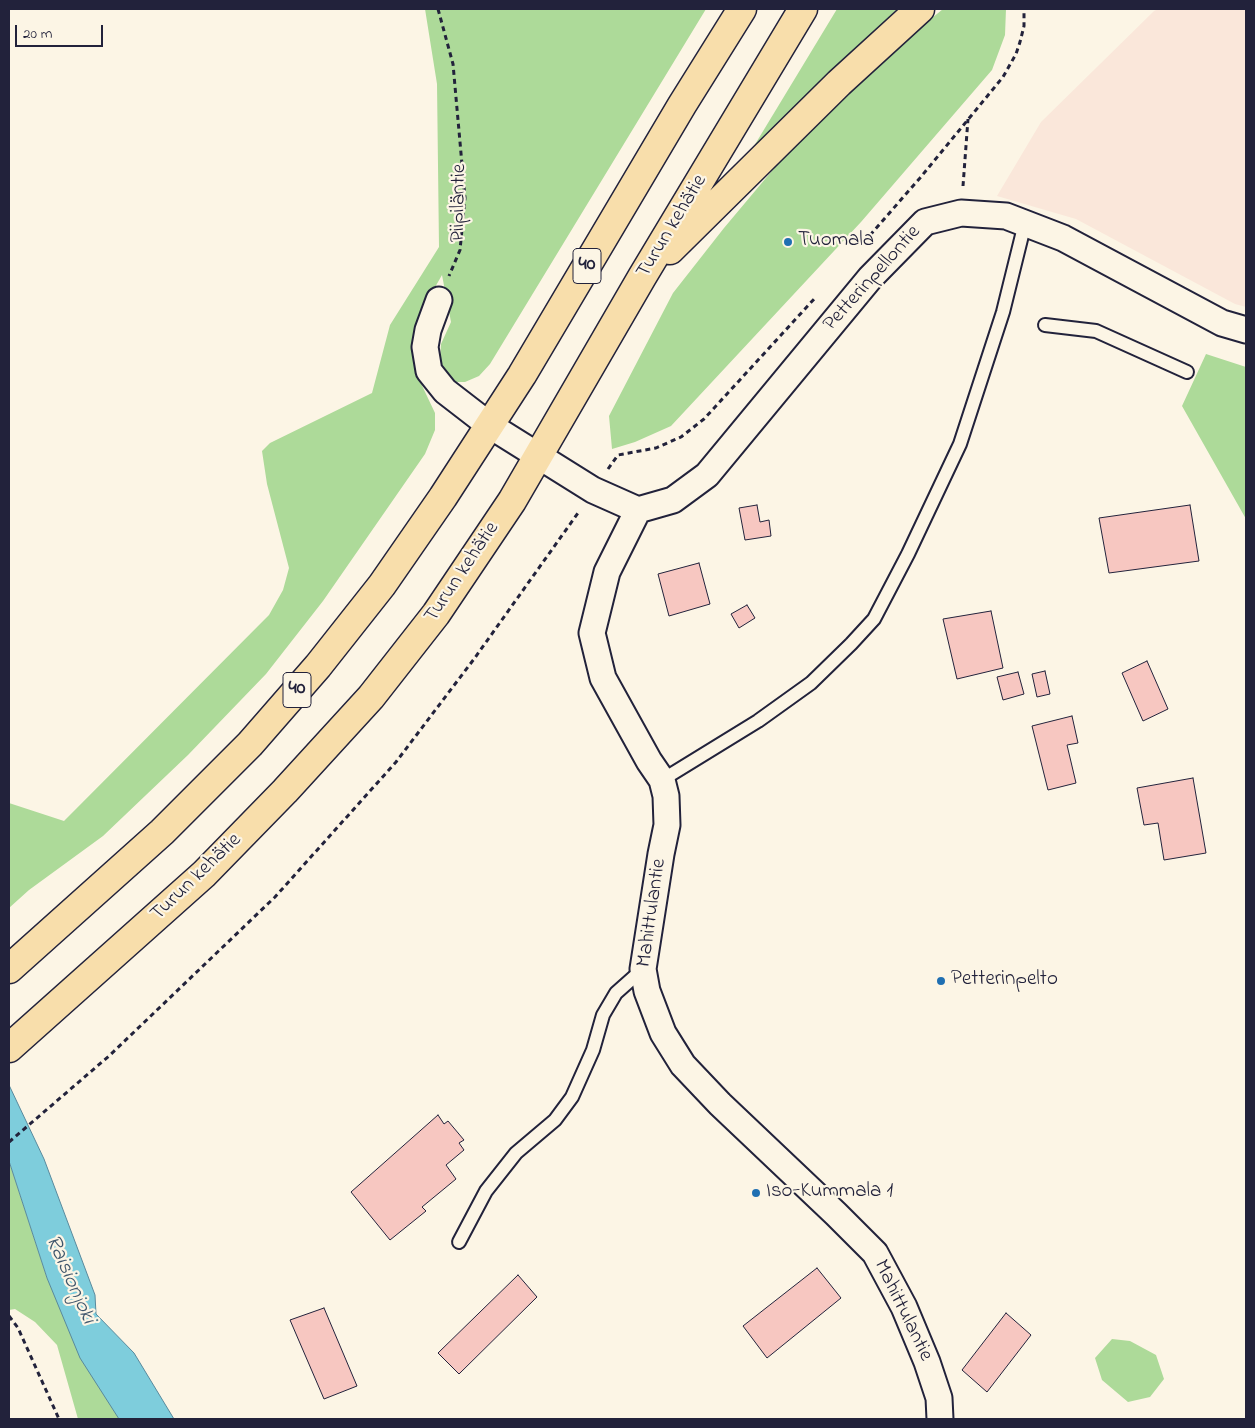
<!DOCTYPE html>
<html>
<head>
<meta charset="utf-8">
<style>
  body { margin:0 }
  #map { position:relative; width:1255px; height:1428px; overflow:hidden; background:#fcf5e5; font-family:"Indie Flower",sans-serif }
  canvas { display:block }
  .frame { position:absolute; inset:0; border:10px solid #22223b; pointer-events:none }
  .scale { position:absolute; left:15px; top:25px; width:88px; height:22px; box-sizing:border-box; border:2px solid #22223b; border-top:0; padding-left:6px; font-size:15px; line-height:18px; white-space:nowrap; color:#22223b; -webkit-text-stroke:4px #fcf5e5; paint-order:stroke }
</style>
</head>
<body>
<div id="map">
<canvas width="1255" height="1428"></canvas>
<div class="frame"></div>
<div class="scale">20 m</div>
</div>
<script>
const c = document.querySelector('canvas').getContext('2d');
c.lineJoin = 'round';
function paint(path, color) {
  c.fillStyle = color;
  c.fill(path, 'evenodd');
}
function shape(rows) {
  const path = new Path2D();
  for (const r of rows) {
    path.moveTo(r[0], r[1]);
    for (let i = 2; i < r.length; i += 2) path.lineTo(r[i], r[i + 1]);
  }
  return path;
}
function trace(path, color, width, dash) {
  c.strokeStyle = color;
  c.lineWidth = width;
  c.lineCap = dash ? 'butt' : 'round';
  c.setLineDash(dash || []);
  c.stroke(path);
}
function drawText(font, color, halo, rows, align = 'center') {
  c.font = font + ' "Indie Flower",sans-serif';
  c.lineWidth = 4.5;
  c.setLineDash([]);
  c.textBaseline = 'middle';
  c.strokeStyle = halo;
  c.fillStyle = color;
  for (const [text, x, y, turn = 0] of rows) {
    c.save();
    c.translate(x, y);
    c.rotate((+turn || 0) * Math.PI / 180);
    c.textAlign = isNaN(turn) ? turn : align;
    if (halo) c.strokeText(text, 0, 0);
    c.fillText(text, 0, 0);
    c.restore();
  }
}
paint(shape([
  [1158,9,1246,9,1246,307,1235,304,1076,219,997,196,1041,122,1154,11]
]), '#fae7da');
paint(shape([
  [425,9,706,9,490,364,479,376,465,382,455,382,451,380,442,370,440,361,441,344,451,322,442,275,426,303,414,354,417,375,435,413,435,430,425,454,323,601,266,674,188,755,103,836,29,890,9,908,9,803,64,821,269,615,283,590,289,568,267,484,262,451,270,443,372,393,390,325,439,247,437,84],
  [837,9,897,9,751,151],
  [943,9,1006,9,1005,35,992,70,861,222,671,426,635,442,612,449,609,416,673,293,724,228,802,135,865,73],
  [1206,354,1246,367,1246,519,1182,406],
  [9,1161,47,1278,119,1419,78,1419,57,1345,35,1322,15,1309,9,1310],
  [1112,1339,1130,1341,1156,1355,1164,1379,1150,1397,1128,1402,1102,1380,1095,1358]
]), '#adda99');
const water = shape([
  [9,1085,44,1159,95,1295,96,1314,134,1353,174,1419,119,1419,80,1358,47,1278,9,1161,9,1085]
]);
paint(water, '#7ecddc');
trace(water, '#59899c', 1);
const building = shape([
  [757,505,760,522,769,520,771,536,745,540,739,508,757,505],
  [1190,505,1199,561,1109,573,1099,518,1190,505],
  [699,563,710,604,669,616,658,574,699,563],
  [747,605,755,618,739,628,731,614,747,605],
  [991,611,1003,668,957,679,943,619,991,611],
  [1147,661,1168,709,1143,721,1122,673,1147,661],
  [1045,671,1050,694,1037,697,1032,674,1045,671],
  [1018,672,1024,694,1003,700,997,677,1018,672],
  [1072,716,1078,743,1067,745,1076,783,1048,790,1032,726,1072,716],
  [1193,778,1206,853,1164,860,1158,823,1144,825,1137,788,1193,778],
  [438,1115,444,1124,448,1121,464,1140,459,1143,464,1150,446,1165,456,1179,422,1207,426,1211,390,1240,351,1192,438,1115],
  [817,1268,841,1298,767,1358,743,1326,817,1268],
  [518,1275,537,1297,459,1374,438,1353,518,1275],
  [324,1308,357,1386,324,1399,290,1320,324,1308],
  [1006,1313,1031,1335,987,1392,962,1370,1006,1313]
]);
paint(building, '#f7c7c1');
trace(building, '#22223b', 1);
const lane = shape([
  [1045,325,1096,331,1187,372],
  [662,780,758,721,811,683,851,644,874,619,908,554,960,444,1003,312,1025,223],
  [459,1242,486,1191,516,1153,555,1120,572,1097,593,1050,603,1015,616,993,643,969]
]);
const street = shape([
  [439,300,428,330,425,347,429,371,445,391,489,425,593,490,638,510],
  [638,510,607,572,592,633,603,678,649,761,662,780,666,796,667,825,661,854,643,969,647,991,663,1033,683,1065,720,1104,836,1214,875,1253,904,1307,927,1362,939,1398,940,1419],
  [638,510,673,500,707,475,870,278,925,222,961,213,1006,216,1063,238,1222,323,1246,330]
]);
const highway = shape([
  [670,250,839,83,920,9],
  [9,969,162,832,250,744,318,666,382,585,443,497,522,375,682,105,742,9],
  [9,1048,204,874,285,791,371,697,436,614,512,501,642,277,803,9]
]);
trace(lane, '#22223b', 16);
trace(street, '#22223b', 29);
trace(highway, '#22223b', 31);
trace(shape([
  [438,9,453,64,465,198,460,250,449,276],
  [963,186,968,119],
  [864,242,920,178,1003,77,1016,54,1020,42,1024,26,1024,9],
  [608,469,618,455,656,448,681,437,704,419,815,298],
  [9,1142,109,1056,275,897,396,762,474,659,578,513],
  [9,1316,18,1328,59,1419]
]), '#22223b', 3, [5, 4]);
trace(lane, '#fcf5e5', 12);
trace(street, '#fcf5e5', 25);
trace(highway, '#f8deab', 28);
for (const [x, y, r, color] of [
  [788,242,5,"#1f6fb2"],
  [941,981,5,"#1f6fb2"],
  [756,1193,5,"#1f6fb2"]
]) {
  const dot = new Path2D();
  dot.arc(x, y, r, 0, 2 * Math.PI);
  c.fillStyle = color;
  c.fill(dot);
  trace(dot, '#fcf5e5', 2);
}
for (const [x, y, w] of [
  [587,266,28],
  [297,690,28]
]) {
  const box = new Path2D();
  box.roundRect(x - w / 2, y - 17.5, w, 35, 4);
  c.fillStyle = '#fcf5e5';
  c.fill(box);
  trace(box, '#22223b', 1);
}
drawText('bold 20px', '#22223b', null, [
  ["40",587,266],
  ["40",297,690]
]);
drawText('21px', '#22223b', '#fcf5e5', [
  ["Piipiläntie",460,203,-89],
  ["Turun kehätie",673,227,-59],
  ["Petterinpellontie",873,279,-48],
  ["Turun kehätie",463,573,-56],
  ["Turun kehätie",197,878,-44],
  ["Mahittulantie",653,913,-82],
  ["Mahittulantie",902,1311,64]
]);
drawText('21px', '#22223b', '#fcf5e5', [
  ["Tuomala",798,242],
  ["Petterinpelto",951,981],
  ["Iso-Kummala 1",766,1193]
], 'left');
drawText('italic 22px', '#3e556b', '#fcf5e5', [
  ["Raisionjoki",69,1280,66]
]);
</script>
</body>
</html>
